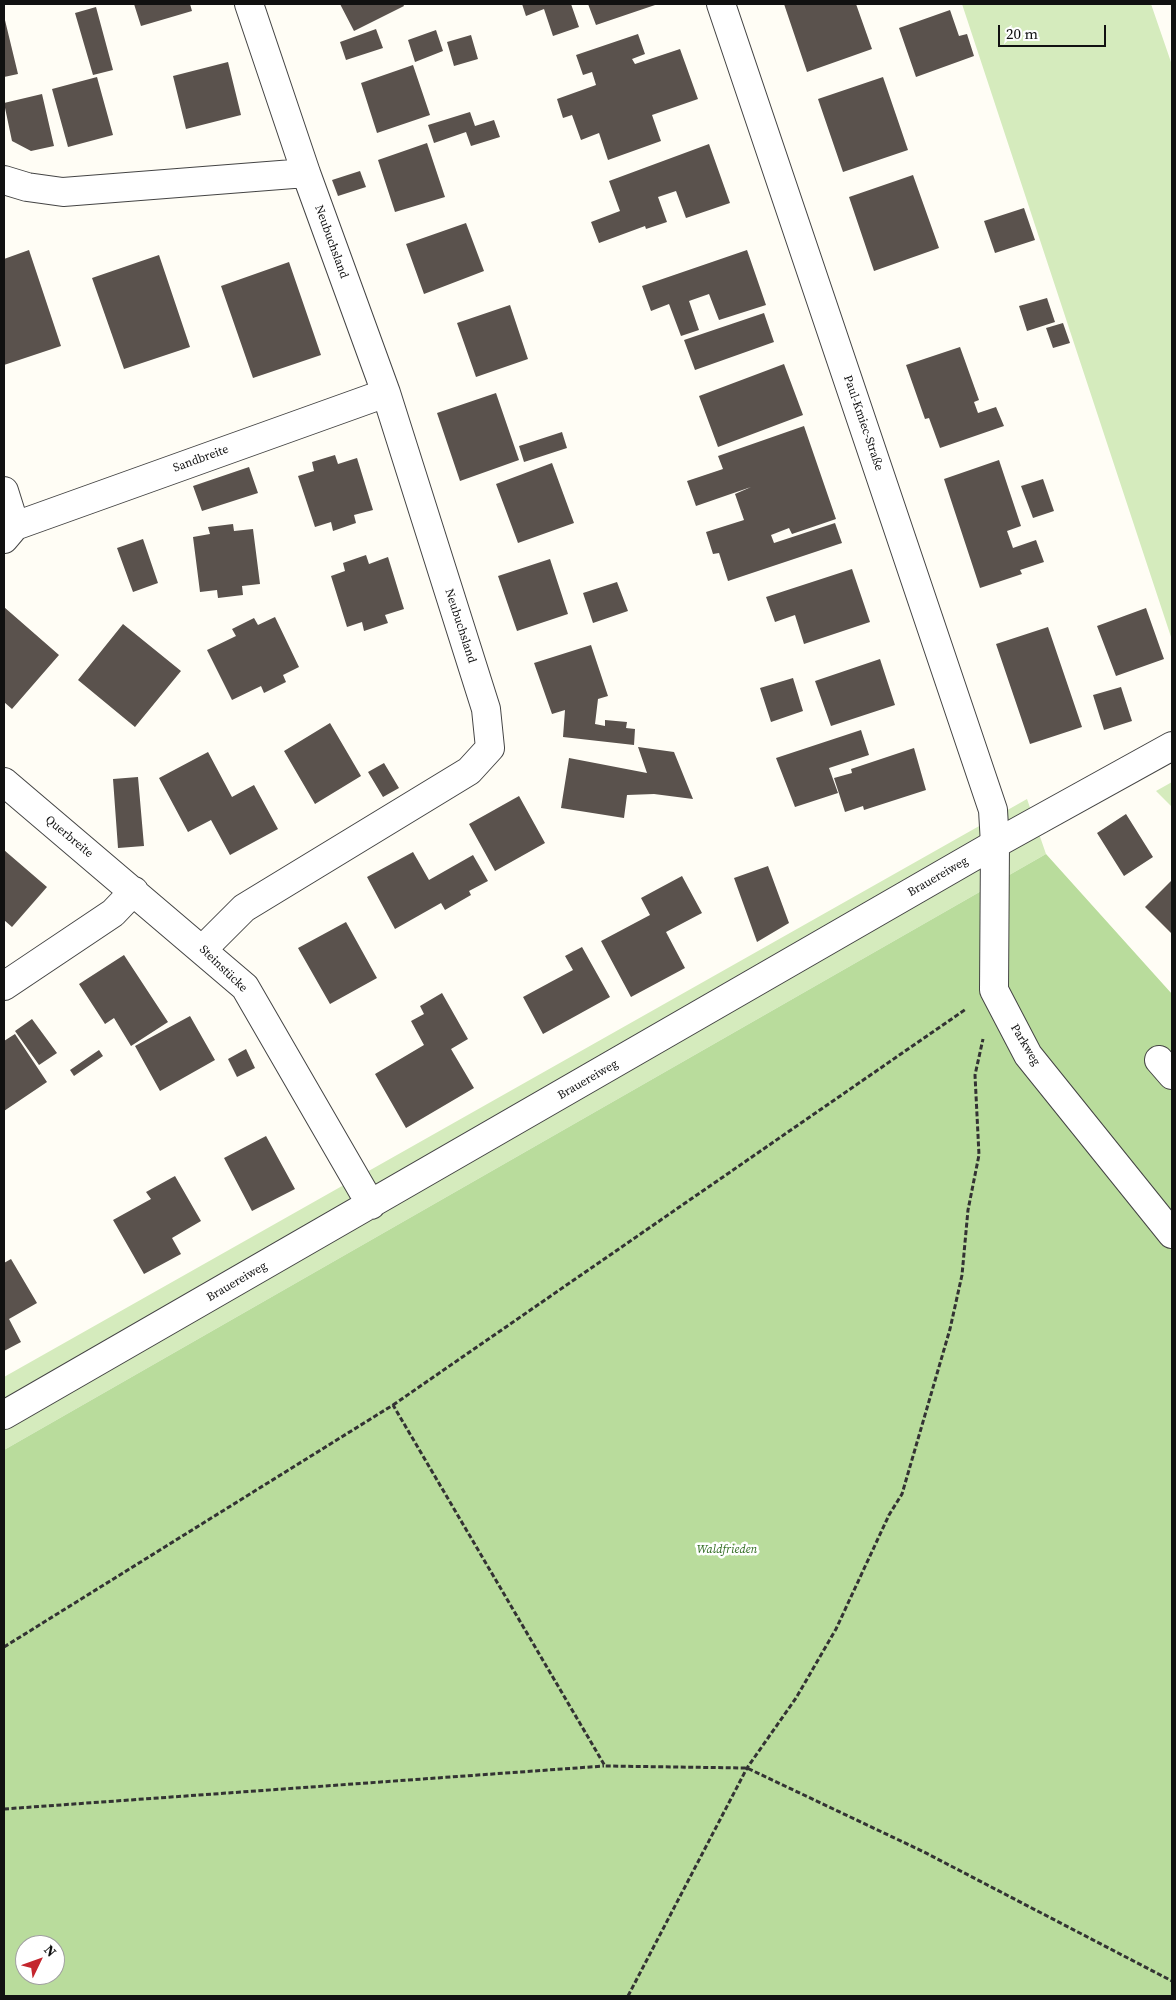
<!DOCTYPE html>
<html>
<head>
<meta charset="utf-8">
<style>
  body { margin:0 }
  #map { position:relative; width:1176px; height:2000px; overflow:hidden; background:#fffdf5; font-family:"Source Serif 4",serif }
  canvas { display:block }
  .frame { position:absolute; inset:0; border:5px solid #111; pointer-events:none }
  .north { position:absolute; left:15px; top:1935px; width:50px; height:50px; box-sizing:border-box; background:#fff; border:1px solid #a0a0a0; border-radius:50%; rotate:48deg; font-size:14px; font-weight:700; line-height:20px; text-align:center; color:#111 }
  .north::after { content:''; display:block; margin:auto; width:18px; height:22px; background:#c4262e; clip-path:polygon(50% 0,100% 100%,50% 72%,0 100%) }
  .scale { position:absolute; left:998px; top:25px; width:108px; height:22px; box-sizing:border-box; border:2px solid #111; border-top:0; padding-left:6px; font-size:15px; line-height:18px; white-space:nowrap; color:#111; -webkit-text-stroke:4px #fff; paint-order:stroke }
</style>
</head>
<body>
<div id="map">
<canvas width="1176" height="2000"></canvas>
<div class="frame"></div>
<div class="north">N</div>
<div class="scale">20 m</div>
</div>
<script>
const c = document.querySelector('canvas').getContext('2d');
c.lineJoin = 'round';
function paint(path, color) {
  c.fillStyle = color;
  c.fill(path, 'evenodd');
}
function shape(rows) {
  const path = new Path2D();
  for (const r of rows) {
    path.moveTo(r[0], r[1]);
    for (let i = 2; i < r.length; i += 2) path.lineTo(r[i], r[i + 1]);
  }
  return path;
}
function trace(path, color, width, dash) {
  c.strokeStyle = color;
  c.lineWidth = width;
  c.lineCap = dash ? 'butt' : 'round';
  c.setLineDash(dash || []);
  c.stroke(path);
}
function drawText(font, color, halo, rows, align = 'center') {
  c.font = font + ' "Source Serif 4",serif';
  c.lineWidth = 5;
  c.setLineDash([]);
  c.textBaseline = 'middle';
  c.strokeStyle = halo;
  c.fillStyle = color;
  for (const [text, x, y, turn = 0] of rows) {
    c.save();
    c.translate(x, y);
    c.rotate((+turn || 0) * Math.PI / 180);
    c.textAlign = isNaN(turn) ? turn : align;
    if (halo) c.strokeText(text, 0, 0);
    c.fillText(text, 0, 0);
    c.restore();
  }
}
paint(shape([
  [962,4,1151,4,1172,65,1172,640],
  [1172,782,1172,807,1156,791],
  [1027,799,1046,854,4,1450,4,1377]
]), '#d5ebbd');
paint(shape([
  [1046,854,1172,994,1172,1996,4,1996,4,1450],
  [25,1945,55,1945,55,1975,25,1975]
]), '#b9dc9c');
paint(shape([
  [134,4,190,4,192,11,141,26],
  [340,4,403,4,404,6,354,31],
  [522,4,571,4,579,27,553,36,544,9,526,16],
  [588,4,658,4,596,25],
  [784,4,856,4,872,49,807,72],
  [96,7,113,70,93,75,75,13],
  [950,10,959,36,967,34,974,56,916,77,899,28],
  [4,16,18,74,4,77],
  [376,29,383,48,346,60,340,42],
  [436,30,443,51,415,62,408,40],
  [638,34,645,54,632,59,635,64,680,49,698,99,652,115,661,141,608,160,599,133,581,140,572,115,563,118,557,99,596,85,592,72,583,75,576,55],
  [471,35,478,59,454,66,447,42],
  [228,62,241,115,186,129,173,76],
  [413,65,430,115,377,133,361,83],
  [97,77,113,135,68,147,52,89],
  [883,77,908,150,843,172,818,99],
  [42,94,54,146,31,151,12,141,4,103],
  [470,112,475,126,494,120,500,137,471,146,466,132,434,143,428,125],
  [427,143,445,197,395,212,378,160],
  [709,144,730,203,686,218,676,191,658,197,667,222,646,229,645,226,599,243,591,222,620,211,609,181],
  [360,171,366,187,338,196,332,180],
  [913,175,939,248,874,271,849,197],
  [1024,208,1035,240,995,253,984,221],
  [466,223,484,271,424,294,406,244],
  [29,250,61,346,4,365,4,259],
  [747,250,766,305,719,320,709,294,689,301,699,330,681,336,669,304,651,311,642,286],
  [159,255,190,347,124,369,92,278],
  [289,262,321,355,253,378,221,286],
  [1047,298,1055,322,1027,331,1019,306],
  [510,305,528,359,476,377,457,323],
  [764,313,774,342,695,370,684,340],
  [1063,323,1070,343,1053,348,1046,328],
  [960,347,979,400,974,402,978,413,996,407,1004,426,940,448,929,418,925,419,906,365],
  [784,364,803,415,718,447,699,396],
  [496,393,519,460,460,481,437,413],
  [804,426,836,519,792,534,789,528,771,535,774,543,835,523,842,543,728,581,719,553,713,554,706,532,744,520,735,494,751,487,696,506,687,481,723,469,718,456],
  [562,432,567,448,524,462,519,446],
  [335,455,338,464,357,458,373,510,354,515,356,523,333,531,331,522,315,527,298,476,314,471,312,462],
  [999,460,1021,526,1007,531,1013,548,1036,540,1044,562,1020,570,1022,574,980,588,944,479],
  [552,463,574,523,518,543,496,484],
  [249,467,258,493,202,511,193,486],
  [1043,479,1054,511,1033,518,1021,486],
  [233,524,234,531,253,529,260,584,242,586,243,595,218,598,217,590,200,592,193,537,210,534,208,527],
  [143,539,158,583,133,592,117,548],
  [366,555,369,564,388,557,404,609,385,615,388,623,364,631,362,622,347,627,331,576,345,571,343,563],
  [550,559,568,614,517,631,498,576],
  [852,569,870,622,804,644,795,615,775,622,766,597],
  [617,582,628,611,593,623,583,593],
  [4,607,59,655,12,709,4,702],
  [1146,608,1164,659,1116,676,1097,626],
  [275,617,299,667,283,675,286,682,264,693,261,686,232,700,207,650,236,636,232,629,254,618,258,625],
  [123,624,181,671,135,727,78,680],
  [1048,627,1082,727,1030,744,996,644],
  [591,645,608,696,598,699,595,724,605,726,605,720,627,722,626,728,635,729,634,745,563,737,565,710,552,714,534,663],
  [880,659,895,705,831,726,815,681],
  [793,678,803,711,771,722,760,688],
  [1121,687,1132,721,1104,730,1093,695],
  [330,723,361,776,315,804,284,751],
  [861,730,869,755,829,768,838,793,795,807,776,758],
  [638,747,674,752,693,799,654,794,627,795,624,818,561,808,569,758,647,773],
  [914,748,926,790,864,810,863,806,845,812,834,778,852,773,851,769],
  [208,752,232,797,254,785,278,829,230,855,211,820,188,832,159,778],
  [384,763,399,788,383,797,368,772],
  [138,777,144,846,118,848,113,779],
  [519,796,545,843,495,871,469,824],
  [1126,814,1153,857,1124,876,1097,833],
  [4,850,47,887,12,927,4,920],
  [413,852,429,880,473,855,488,881,469,891,471,895,445,910,441,903,395,929,367,877],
  [768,866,789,923,757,942,734,878],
  [682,876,702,913,666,932,685,968,631,997,601,941,650,915,641,898],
  [1172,880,1172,934,1145,907],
  [346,922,377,978,330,1004,298,948],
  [582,947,610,997,543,1034,523,997,573,970,565,956],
  [124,955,168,1022,131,1046,114,1018,105,1024,79,984],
  [442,993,468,1039,451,1049,474,1088,406,1128,375,1074,424,1045,411,1021,424,1014,420,1006],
  [190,1016,215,1060,160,1091,135,1046],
  [32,1019,57,1053,39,1065,15,1031],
  [15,1034,47,1082,4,1111,4,1041],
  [246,1049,255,1068,237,1077,228,1059],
  [99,1050,103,1056,74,1076,70,1070],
  [266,1136,295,1189,252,1211,224,1158],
  [175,1176,201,1221,172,1238,181,1254,144,1274,113,1220,151,1199,146,1192],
  [11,1259,37,1303,9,1319,21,1342,4,1351,4,1263]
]), '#5a524d');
const minor = shape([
  [4,180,27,187,63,192,306,173],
  [4,491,15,526],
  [4,539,15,526,386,393],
  [4,782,245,987,371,1205],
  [995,844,994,990,1028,1055,1172,1234],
  [203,949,244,908,469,771,490,748,486,709,386,393,306,173,249,4],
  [4,986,113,913,134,891],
  [1159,1060,1172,1075],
  [4,1415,995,844,1172,746]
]);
const tertiary = shape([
  [721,4,993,810,995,844]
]);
trace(minor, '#444', 30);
trace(tertiary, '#444', 30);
trace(shape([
  [393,1405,966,1009],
  [4,1647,393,1405,605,1766,747,1768,924,1852,1172,1981],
  [4,1809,604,1766],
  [628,1996,747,1768,796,1698,836,1629,889,1515,902,1494,950,1329,962,1275,968,1210,979,1155,975,1075,983,1039]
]), '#333', 3, [5, 2.5]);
trace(minor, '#fff', 28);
trace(tertiary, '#fff', 28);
drawText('12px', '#111', '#fff', [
  ["Neubuchsland",331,242,70],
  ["Paul-Kmiec-Straße",863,423,71],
  ["Sandbreite",201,459,-20],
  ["Neubuchsland",460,626,72],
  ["Querbreite",69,837,40],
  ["Brauereiweg",938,877,-30],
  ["Steinstücke",223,969,44],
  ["Parkweg",1025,1045,59],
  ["Brauereiweg",588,1080,-30],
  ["Brauereiweg",237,1282,-30]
]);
drawText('italic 12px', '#2f6b1f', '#fff', [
  ["Waldfrieden",727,1550]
]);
</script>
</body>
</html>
